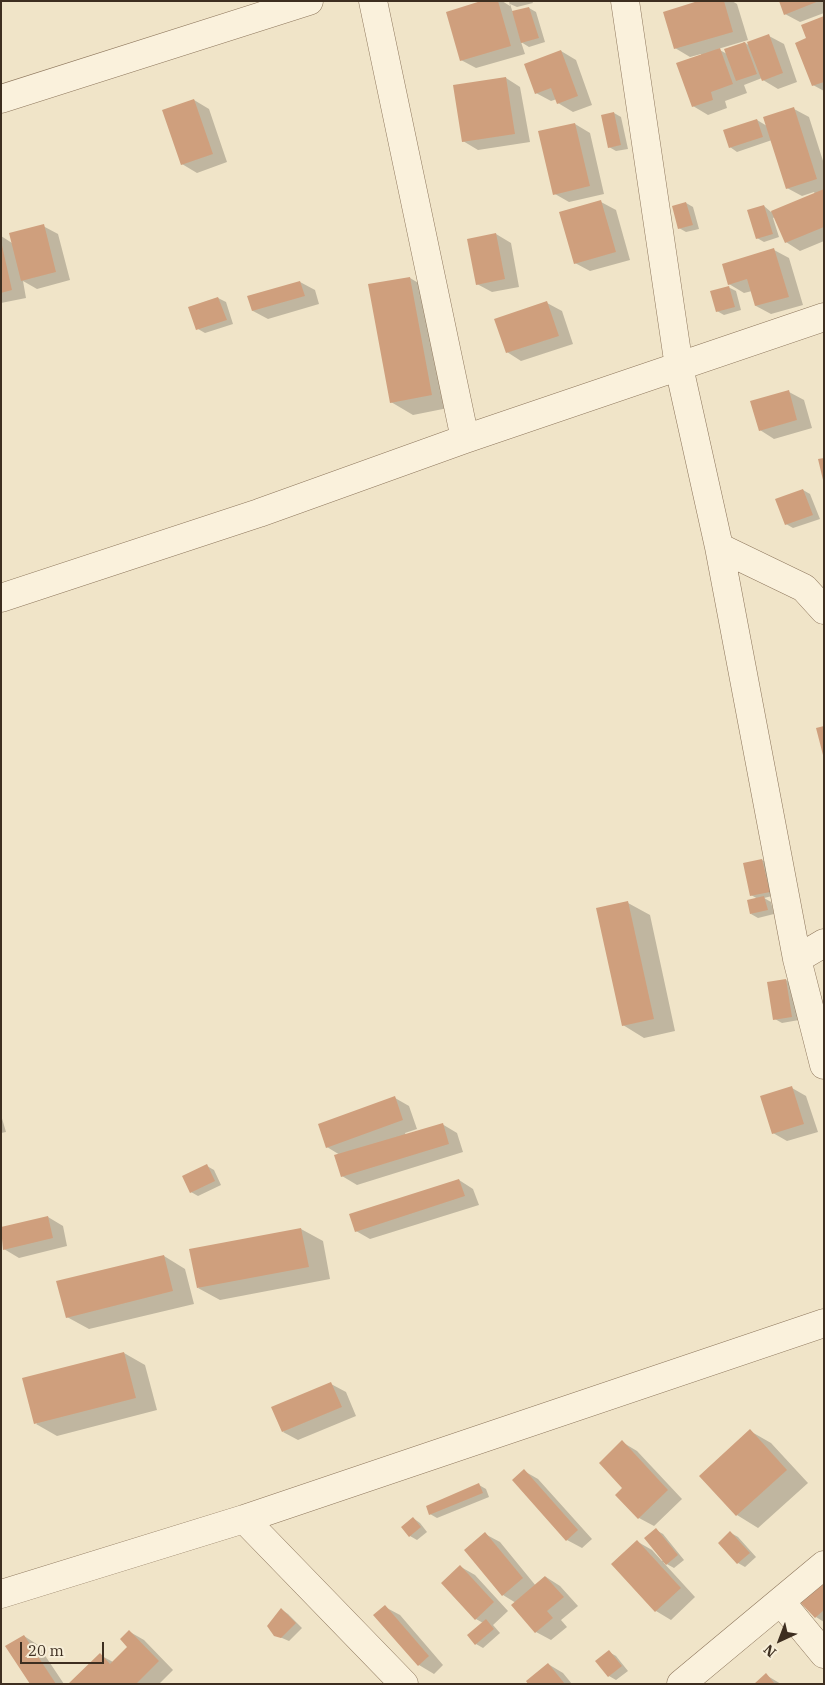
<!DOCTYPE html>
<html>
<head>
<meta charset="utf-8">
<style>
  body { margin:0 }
  #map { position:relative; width:825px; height:1685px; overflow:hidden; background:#f0e4c8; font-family:"IBM Plex Serif",serif }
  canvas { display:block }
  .frame { position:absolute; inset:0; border:2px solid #3d2e20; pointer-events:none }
  .north { position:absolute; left:755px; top:1615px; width:50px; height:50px; -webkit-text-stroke:4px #f7eed8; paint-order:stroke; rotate:223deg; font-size:14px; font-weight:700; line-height:20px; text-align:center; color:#3d2e20 }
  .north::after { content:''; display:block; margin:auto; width:18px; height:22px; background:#3d2e20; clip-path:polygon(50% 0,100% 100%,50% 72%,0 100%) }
  .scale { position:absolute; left:20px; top:1642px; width:84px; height:22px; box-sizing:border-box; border:2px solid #3d2e20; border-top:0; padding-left:6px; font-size:15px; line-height:18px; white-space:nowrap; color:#3d2e20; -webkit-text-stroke:4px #f7eed8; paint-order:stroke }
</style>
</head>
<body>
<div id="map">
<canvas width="825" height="1685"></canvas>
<div class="frame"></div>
<div class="north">N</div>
<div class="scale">20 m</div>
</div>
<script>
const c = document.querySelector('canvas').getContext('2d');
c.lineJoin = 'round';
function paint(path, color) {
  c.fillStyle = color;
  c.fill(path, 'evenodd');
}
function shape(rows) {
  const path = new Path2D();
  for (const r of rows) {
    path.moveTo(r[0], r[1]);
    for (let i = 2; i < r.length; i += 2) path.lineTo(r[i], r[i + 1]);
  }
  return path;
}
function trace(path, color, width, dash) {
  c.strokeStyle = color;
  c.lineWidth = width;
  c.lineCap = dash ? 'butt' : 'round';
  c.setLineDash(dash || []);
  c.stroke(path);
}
paint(shape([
  [485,1,502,1,510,6,509,1,532,1,533,3,517,7,510,4,513,13,529,8,536,12,545,42,529,47,521,42,525,54,476,68,461,60],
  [703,1,732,1,737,4,748,40,718,49,727,54,744,42,750,46,769,36,784,44,797,82,778,89,763,80,762,78,744,85,747,93,725,101,727,108,708,115,693,106,701,56,701,54,690,57,675,48],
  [780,1,824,1,824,13,800,22,785,14],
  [824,17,824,91,813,85,808,39],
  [561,51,576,60,592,105,573,112,558,103,557,99,551,101,536,93],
  [506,78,520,87,530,142,478,150,463,141],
  [194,100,209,109,227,162,197,173,182,164],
  [794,109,809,117,824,164,824,241,800,251,786,242,775,217,773,218,779,237,764,242,757,238,764,206,771,212,815,194,814,192,802,196,787,188,772,140,737,152,730,147,757,120,767,126],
  [614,113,621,117,628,149,616,151,609,147],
  [575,124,590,133,604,194,569,202,555,194],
  [601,202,616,210,630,260,590,271,575,263],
  [686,203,693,207,699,229,686,232,679,228],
  [43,226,58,234,70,280,37,289,23,281,26,298,1,303,1,236,12,243],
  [496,234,511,243,519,287,492,292,477,284],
  [774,250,789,258,803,305,771,314,756,306,752,291,744,293,729,284],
  [410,278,432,291,453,407,413,415,391,402],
  [300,282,315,290,319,304,268,319,253,311,249,296],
  [728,287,736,291,741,310,724,315,717,311],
  [218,298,226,302,233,324,205,333,198,329],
  [547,303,562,311,573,344,521,361,507,352],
  [789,392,804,400,812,428,774,439,760,430],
  [803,490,810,494,820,519,793,528,786,524],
  [762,860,769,864,776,895,764,898,771,902,774,914,758,918,751,914,758,899,751,895,744,864],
  [628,903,650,915,675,1031,644,1038,623,1025],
  [786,980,793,985,799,1020,782,1023,775,1019],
  [792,1088,806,1096,818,1132,787,1141,773,1133],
  [395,1098,409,1106,417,1129,405,1133,406,1135,442,1124,457,1133,463,1152,357,1185,342,1176,340,1155,327,1147],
  [1,1115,6,1132,1,1133],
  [207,1166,214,1170,221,1185,198,1196,191,1192],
  [459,1180,473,1189,479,1205,370,1239,356,1231],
  [48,1217,63,1226,67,1246,19,1258,4,1249,1,1228],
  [301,1229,323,1241,330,1279,220,1300,198,1288],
  [164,1256,185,1269,194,1304,89,1329,67,1317],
  [124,1353,145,1365,157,1410,57,1436,36,1424],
  [331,1384,346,1392,356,1416,298,1440,283,1432],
  [750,1431,771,1443,808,1483,758,1528,737,1515],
  [622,1442,637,1451,682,1499,654,1526,639,1518,624,1488],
  [524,1471,538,1479,592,1539,582,1548,567,1540,514,1480],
  [479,1485,486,1489,489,1497,437,1518,430,1514],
  [413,1518,420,1523,427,1532,417,1540,410,1536,403,1527],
  [656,1530,663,1534,684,1560,674,1568,663,1562,695,1597,671,1620,656,1611,613,1564,638,1542,652,1550,662,1561,664,1560],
  [731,1533,738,1537,756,1557,745,1567,738,1563,720,1543],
  [485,1534,500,1542,536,1586,546,1577,560,1586,578,1606,561,1620,567,1627,551,1640,536,1632,516,1603,503,1595],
  [461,1567,475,1575,508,1611,493,1625,500,1633,483,1648,476,1644,483,1623,476,1619],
  [824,1578,824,1622,816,1617],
  [385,1607,400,1615,443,1665,434,1674,419,1665,375,1615],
  [282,1610,288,1614,302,1628,289,1641,275,1635],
  [130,1632,144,1640,173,1670,159,1684,70,1684,100,1655,113,1662,129,1647],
  [24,1636,38,1645,64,1684,31,1684],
  [609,1652,616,1656,628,1671,616,1680,609,1676],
  [548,1664,563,1673,572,1684,529,1684],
  [766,1675,781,1684,756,1684]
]), '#0003');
paint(shape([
  [481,1,498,1,511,46,460,61,446,12],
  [698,1,724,1,733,32,674,49,663,12],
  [779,1,819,1,784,15],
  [529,7,539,38,521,43,512,11],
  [824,16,824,82,812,86,795,43,806,38,801,25],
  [769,34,783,73,762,81,747,42],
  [745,42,757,74,736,81,724,49],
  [720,48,733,84,711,92,713,100,692,107,676,63],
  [561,50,578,96,557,104,551,88,535,94,524,64],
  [506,77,515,134,462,142,453,85],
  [194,99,213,154,181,165,162,110],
  [794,107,817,179,786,189,763,117],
  [614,112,621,145,608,148,601,115],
  [757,119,763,137,729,148,723,130],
  [575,123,590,186,553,195,538,131],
  [824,189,824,227,785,243,771,211],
  [601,200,616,252,574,264,559,212],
  [686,202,693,225,678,229,672,206],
  [764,205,773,234,756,239,747,210],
  [44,224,56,272,21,281,9,233],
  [496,233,505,279,476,285,467,239],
  [1,241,12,290,1,293],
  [774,248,789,297,755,306,747,279,728,285,722,264],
  [410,277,432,395,390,403,368,284],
  [300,281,305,296,252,311,247,296],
  [729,286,735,307,716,312,710,291],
  [218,297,227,320,196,330,188,307],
  [547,301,559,336,506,353,494,319],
  [789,390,797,420,759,431,750,401],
  [824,458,824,480,823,480,818,459],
  [803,489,813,515,785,525,775,499],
  [824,726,824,755,823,755,816,728],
  [762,859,770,892,750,896,743,863],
  [764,896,768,910,750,914,747,900],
  [628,901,654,1019,622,1026,596,908],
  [786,979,792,1017,773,1020,767,982],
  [792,1086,804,1124,772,1134,760,1096],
  [395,1096,403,1120,326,1148,318,1124],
  [443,1123,449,1144,341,1177,334,1155],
  [207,1164,215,1181,190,1193,182,1176],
  [459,1179,465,1196,355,1232,349,1214],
  [48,1216,53,1238,3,1250,1,1227],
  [301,1228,309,1267,197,1288,189,1249],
  [164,1255,173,1291,66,1318,56,1281],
  [124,1352,136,1398,34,1424,22,1378],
  [331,1382,342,1407,282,1432,271,1407],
  [750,1429,787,1470,736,1516,699,1476],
  [622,1440,668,1490,638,1519,615,1495,622,1488,599,1463],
  [524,1469,578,1530,566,1541,512,1480],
  [479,1483,483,1493,429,1515,426,1506],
  [413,1517,421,1527,409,1537,401,1527],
  [656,1528,678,1555,666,1565,644,1538],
  [730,1531,750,1553,737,1564,718,1543],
  [485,1532,523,1578,502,1596,464,1550],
  [637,1540,681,1588,655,1612,611,1564],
  [460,1565,494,1602,475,1620,441,1583],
  [545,1576,564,1597,547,1611,553,1618,535,1633,511,1605],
  [824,1576,824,1610,815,1618,798,1600],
  [385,1605,429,1656,418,1666,373,1615],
  [281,1608,296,1623,281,1638,274,1636,267,1626],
  [486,1619,494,1629,475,1645,467,1635],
  [129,1630,159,1661,136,1684,68,1684,100,1653,110,1664,127,1647,120,1639],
  [24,1635,56,1684,30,1684,5,1646],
  [609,1650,622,1666,608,1677,595,1661],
  [548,1663,565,1684,528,1684,526,1681],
  [766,1673,775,1684,754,1684]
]), '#cf9f7d');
const minor = shape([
  [373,1,465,439],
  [625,1,679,367,719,547,797,959,824,1065],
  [1,99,309,1],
  [719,547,804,588,824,610],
  [1,598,259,513,465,439,824,317],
  [797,959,824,943],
  [244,1519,404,1684],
  [1,1594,244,1519,824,1323],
  [781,1602,824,1654],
  [681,1684,824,1565]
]);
trace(minor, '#8d765c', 29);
trace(minor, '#faf1dc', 28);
</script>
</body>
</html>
